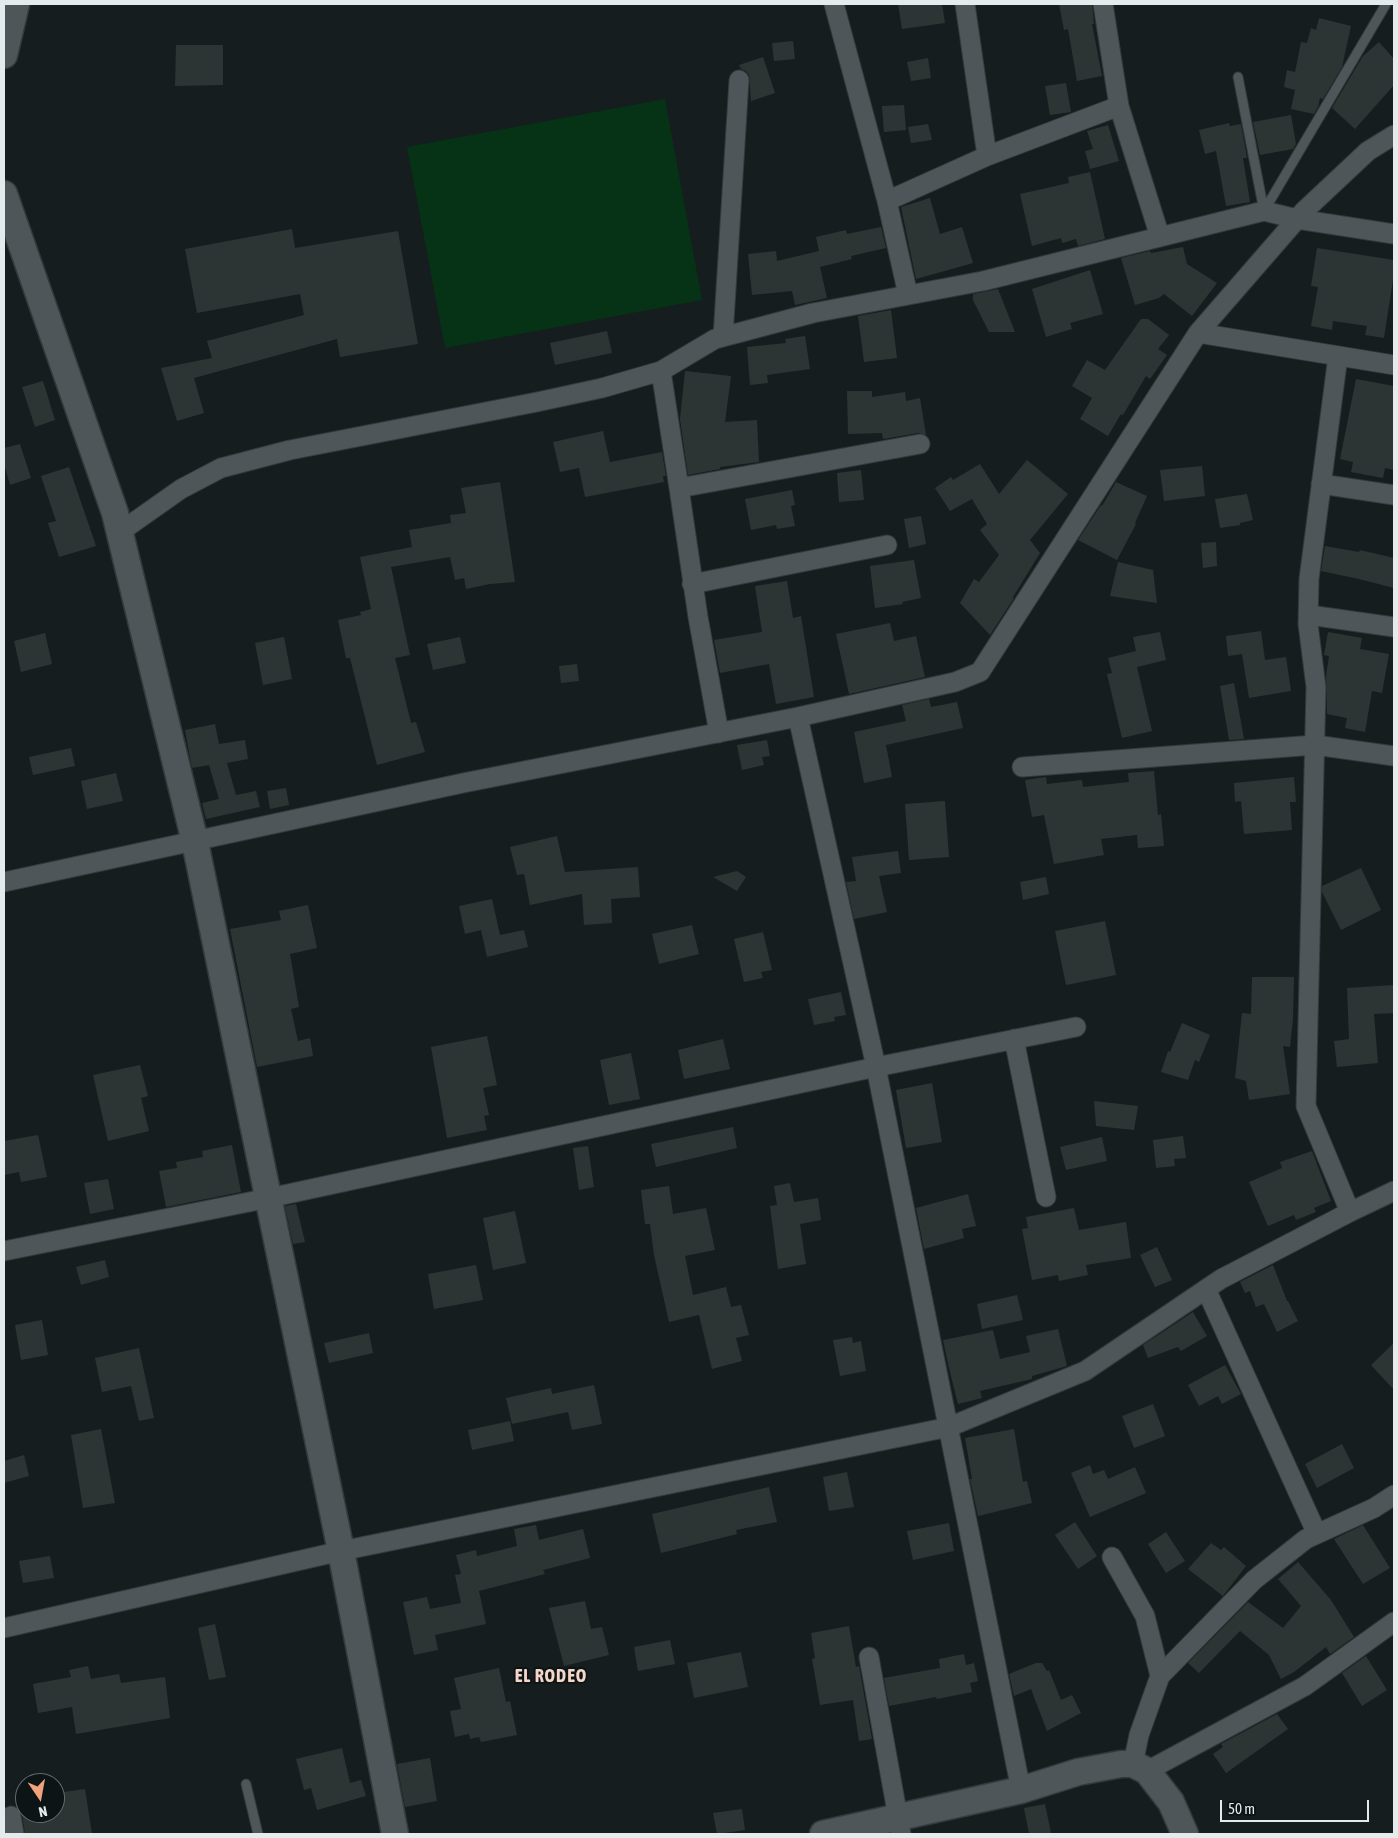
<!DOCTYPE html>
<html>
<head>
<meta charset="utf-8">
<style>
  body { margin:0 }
  #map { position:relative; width:1398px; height:1838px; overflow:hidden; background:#161d1f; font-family:"Asap Condensed",sans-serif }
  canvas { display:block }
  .frame { position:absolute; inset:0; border:5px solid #e5eaec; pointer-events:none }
  .north { position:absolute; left:15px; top:1773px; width:50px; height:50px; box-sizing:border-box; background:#0d1416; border:1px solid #636a6c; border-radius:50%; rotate:168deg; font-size:14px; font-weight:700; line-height:20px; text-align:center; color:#e5eaec }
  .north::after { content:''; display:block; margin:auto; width:18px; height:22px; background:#f1a17b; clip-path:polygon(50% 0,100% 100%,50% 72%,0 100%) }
  .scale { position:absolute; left:1220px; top:1800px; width:149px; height:22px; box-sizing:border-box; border:2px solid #e5eaec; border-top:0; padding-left:6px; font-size:15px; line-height:18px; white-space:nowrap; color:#e5eaec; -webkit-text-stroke:4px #0d1416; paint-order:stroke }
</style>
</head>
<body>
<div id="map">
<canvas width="1398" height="1838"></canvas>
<div class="frame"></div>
<div class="north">N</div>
<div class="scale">50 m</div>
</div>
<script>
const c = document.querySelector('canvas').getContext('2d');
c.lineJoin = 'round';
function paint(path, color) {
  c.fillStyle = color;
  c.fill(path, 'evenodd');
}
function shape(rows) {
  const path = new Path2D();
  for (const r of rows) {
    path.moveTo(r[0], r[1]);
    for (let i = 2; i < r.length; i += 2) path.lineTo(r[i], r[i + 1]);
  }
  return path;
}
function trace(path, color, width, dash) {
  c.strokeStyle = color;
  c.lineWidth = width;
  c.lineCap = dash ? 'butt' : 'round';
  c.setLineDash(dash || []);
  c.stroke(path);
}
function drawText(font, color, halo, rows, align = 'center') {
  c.font = font + ' "Asap Condensed",sans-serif';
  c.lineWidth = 4;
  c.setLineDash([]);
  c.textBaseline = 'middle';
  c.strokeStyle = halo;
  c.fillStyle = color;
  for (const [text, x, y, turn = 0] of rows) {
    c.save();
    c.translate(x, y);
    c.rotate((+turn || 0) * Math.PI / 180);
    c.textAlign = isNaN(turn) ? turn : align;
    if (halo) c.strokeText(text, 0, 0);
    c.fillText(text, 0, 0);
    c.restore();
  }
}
paint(shape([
  [665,99,702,300,445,348,407,147]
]), '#063216');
paint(shape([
  [898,4,942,4,945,23,902,29],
  [1059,4,1092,4,1094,24,1092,24,1102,76,1077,81,1068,29,1064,30],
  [1319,18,1351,26,1342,67,1323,99,1320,98,1318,107,1314,114,1291,109,1295,90,1284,87,1287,70,1295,72,1301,42,1307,43,1311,28,1316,30],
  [793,41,795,59,774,61,772,43],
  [1379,42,1394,59,1394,85,1355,129,1332,108,1363,56],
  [176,45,223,45,223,85,175,86],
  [763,57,775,93,751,101,749,75,746,71,741,69,739,65],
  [928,58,931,78,911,81,907,62],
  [1066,83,1071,112,1050,115,1045,86],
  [904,105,906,130,884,132,882,106],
  [1291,115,1296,144,1293,149,1260,155,1253,122],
  [1229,123,1230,126,1241,124,1247,158,1243,158,1250,202,1226,206,1216,151,1205,154,1199,130],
  [928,124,932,140,911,143,908,127],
  [1108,125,1119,161,1090,169,1085,151,1093,149,1087,131],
  [1090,172,1105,239,1078,246,1076,239,1062,243,1061,238,1032,246,1020,194,1069,183,1068,177],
  [930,198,940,234,962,227,973,263,916,279,901,207],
  [881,227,886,248,851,256,852,259,820,267,827,298,795,305,792,291,752,295,748,254,776,251,777,261,819,251,816,237,846,230,847,234],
  [292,229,295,248,398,231,418,344,340,357,337,339,194,378,204,413,177,421,161,368,212,358,207,341,304,315,300,294,197,313,185,249],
  [1183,247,1187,264,1217,283,1192,316,1164,294,1159,298,1135,305,1121,258,1150,251,1151,253],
  [1317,248,1394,260,1394,273,1384,338,1365,335,1367,326,1333,321,1332,330,1311,326,1318,287,1311,286],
  [1090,270,1103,314,1070,323,1072,329,1046,337,1032,289],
  [998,289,1015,332,989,332,973,300,973,294],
  [891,310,897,358,864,362,858,316],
  [1141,319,1148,319,1169,335,1158,349,1167,355,1150,379,1146,376,1123,415,1121,414,1108,436,1080,419,1092,398,1072,386,1087,360,1105,370],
  [607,331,612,353,555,365,550,343],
  [805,336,810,369,767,375,768,383,750,385,747,347,786,343,785,339],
  [685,371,731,376,725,422,757,420,759,462,720,467,720,469,688,475,680,419],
  [1356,379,1394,386,1394,470,1385,468,1383,478,1351,472,1353,462,1340,459],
  [43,381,55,420,35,427,22,387],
  [847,391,872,391,872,397,905,392,906,401,920,398,926,435,918,433,883,439,882,433,848,434],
  [603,431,610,462,662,452,666,476,663,476,664,482,585,497,579,468,560,472,553,442],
  [20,444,31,478,10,485,4,464,4,448],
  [1027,460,1068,494,1030,540,1040,553,1013,597,1014,598,990,635,960,603,974,579,979,582,999,555,980,530,987,524,972,499,950,511,935,488,951,477,953,480,980,464,999,494],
  [1202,466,1205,496,1164,501,1160,470],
  [69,467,96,546,59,557,48,523,56,521,41,476],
  [861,470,864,500,839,502,837,473],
  [500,482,515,582,490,584,466,589,464,578,455,580,450,557,391,567,410,655,395,658,411,723,416,722,425,752,377,765,350,658,346,658,338,620,361,615,360,612,371,609,360,557,412,547,409,530,451,523,450,515,466,513,461,488],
  [1116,482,1147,496,1135,523,1136,524,1117,560,1078,540,1101,505,1102,506],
  [792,490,795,505,791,506,795,526,777,529,776,525,751,530,745,499],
  [1247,494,1253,520,1240,523,1240,525,1220,528,1215,499],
  [921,516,926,544,909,548,904,519],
  [1216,542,1217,566,1203,568,1201,543],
  [1325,546,1359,552,1360,550,1394,558,1394,588,1359,579,1321,571],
  [914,560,921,598,902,602,903,604,875,608,870,566],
  [1118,562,1153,570,1157,603,1110,596],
  [787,581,793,618,801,616,814,697,776,704,769,664,720,673,714,640,762,632,755,586],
  [890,623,894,641,916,636,925,677,849,694,836,634],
  [1261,631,1265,660,1286,657,1291,691,1249,698,1242,654,1228,656,1226,636],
  [1160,632,1166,660,1137,667,1152,731,1122,738,1107,674,1112,673,1108,658,1136,651,1133,637],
  [1328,632,1362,638,1360,649,1389,654,1382,693,1372,691,1365,732,1345,728,1347,718,1327,714,1326,676,1329,656,1324,655],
  [45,633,52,664,21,672,14,641],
  [284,637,292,679,263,685,255,643],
  [460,637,466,663,433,670,427,644],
  [577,664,579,681,561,683,559,666],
  [1234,683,1244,739,1229,740,1220,686],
  [929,699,931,707,957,702,963,728,886,745,892,777,864,783,854,732,906,721,902,705],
  [215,724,219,744,245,740,248,759,227,763,236,795,256,791,260,807,206,819,202,803,219,799,209,765,192,768,185,730],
  [767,740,770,756,762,757,764,765,742,770,737,745],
  [71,748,75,766,33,775,29,757],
  [1154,771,1158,815,1161,814,1164,846,1138,848,1137,835,1101,839,1104,855,1054,864,1044,815,1032,817,1025,780,1046,777,1047,784,1082,780,1083,787,1129,782,1128,773],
  [116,773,123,801,87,809,81,781],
  [1294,777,1296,802,1290,802,1292,830,1244,834,1241,801,1235,802,1234,783],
  [286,788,289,805,270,809,267,791],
  [945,801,949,857,909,860,905,804],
  [557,836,565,872,638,867,640,897,611,899,612,923,584,925,582,894,530,905,524,874,517,875,510,847],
  [898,851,901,873,879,876,887,912,854,919,846,882,856,881,852,857],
  [1361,868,1381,910,1341,930,1322,892,1322,886],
  [737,871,746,877,737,891,713,877],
  [1046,877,1049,894,1023,900,1020,882],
  [492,899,500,935,524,930,528,947,487,957,481,930,465,934,459,906],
  [308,905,317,948,290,954,299,1007,291,1009,298,1041,310,1038,313,1056,257,1067,230,929,281,920,279,911],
  [1105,921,1116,975,1066,985,1055,931],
  [692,925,699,954,659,964,652,934],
  [763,932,772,970,761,972,763,978,744,982,734,939],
  [1252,977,1294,977,1293,1019,1290,1047,1283,1046,1290,1094,1249,1100,1246,1081,1235,1078,1242,1013,1251,1014],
  [1394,985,1394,1013,1374,1014,1378,1063,1337,1067,1334,1041,1349,1039,1347,988],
  [841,992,846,1015,834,1017,835,1021,814,1025,808,999],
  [1182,1023,1210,1035,1199,1062,1195,1060,1188,1080,1161,1072,1168,1051,1170,1052],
  [487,1036,497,1085,483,1088,489,1115,484,1116,487,1130,447,1138,431,1047],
  [723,1039,730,1069,684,1079,678,1050],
  [631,1053,640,1099,609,1105,600,1060],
  [140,1065,148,1096,141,1098,149,1131,108,1141,93,1075],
  [932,1083,942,1142,906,1148,896,1090],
  [1094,1101,1138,1106,1134,1130,1096,1126],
  [733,1127,737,1148,656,1167,651,1144],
  [38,1135,47,1177,21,1182,19,1172,4,1175,4,1141],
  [1183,1136,1186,1158,1174,1159,1175,1166,1156,1168,1153,1140],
  [1102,1137,1107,1161,1066,1170,1060,1147],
  [232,1145,241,1192,166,1207,159,1171,177,1168,176,1162,203,1157,202,1151],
  [588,1146,594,1187,579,1190,573,1148],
  [1312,1151,1331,1201,1314,1208,1316,1212,1296,1220,1294,1215,1268,1226,1249,1182,1282,1168,1280,1162],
  [108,1179,114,1209,90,1214,84,1183],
  [790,1183,794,1202,818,1198,821,1220,800,1224,806,1264,778,1269,770,1206,777,1205,774,1186],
  [669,1186,673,1214,706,1208,715,1250,685,1256,693,1295,726,1287,731,1307,741,1305,749,1335,736,1338,742,1361,712,1369,699,1315,669,1322,654,1255,650,1224,645,1224,641,1190],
  [968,1194,976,1226,962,1229,964,1238,924,1249,916,1208],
  [296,1204,305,1242,293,1244,285,1206],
  [1074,1208,1079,1230,1126,1222,1131,1258,1086,1265,1088,1275,1059,1281,1058,1275,1032,1280,1022,1229,1028,1228,1026,1217],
  [515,1211,526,1263,493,1270,483,1218],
  [1157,1247,1172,1280,1155,1287,1140,1255],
  [105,1260,109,1277,81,1285,76,1267],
  [476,1265,483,1300,434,1309,428,1274],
  [1273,1265,1287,1301,1288,1301,1298,1321,1277,1332,1264,1304,1256,1307,1250,1291,1245,1293,1240,1282],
  [1017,1295,1023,1320,982,1329,977,1304],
  [1193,1312,1207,1336,1181,1351,1178,1347,1148,1358,1143,1345],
  [42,1320,48,1355,21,1360,15,1325],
  [1058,1329,1067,1366,1032,1376,1032,1379,980,1391,982,1398,958,1404,949,1368,943,1340,993,1330,1000,1359,1030,1352,1026,1336],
  [369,1333,373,1353,329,1363,324,1343],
  [852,1337,853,1343,861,1341,866,1371,840,1376,833,1340],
  [1394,1343,1394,1390,1371,1365],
  [139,1348,154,1418,139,1421,131,1386,102,1392,95,1358],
  [1225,1365,1241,1394,1222,1404,1218,1396,1199,1406,1188,1385],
  [594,1385,602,1424,572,1430,568,1412,512,1424,506,1398,551,1388,552,1394],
  [1153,1404,1165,1436,1134,1448,1122,1416],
  [510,1421,514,1441,472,1450,468,1430],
  [101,1429,115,1503,83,1508,71,1435],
  [1014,1429,1023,1482,1027,1481,1032,1503,978,1516,970,1479,972,1479,965,1438],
  [1342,1444,1354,1468,1317,1488,1305,1464],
  [24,1455,29,1476,4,1483,4,1461],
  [1090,1465,1093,1474,1104,1470,1108,1479,1135,1467,1146,1493,1090,1517,1071,1473],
  [847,1472,854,1507,829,1511,823,1477],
  [769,1487,777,1522,736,1530,737,1534,661,1553,652,1514],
  [1075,1522,1097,1556,1078,1569,1055,1535],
  [949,1523,954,1551,913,1560,907,1531],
  [536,1525,539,1540,583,1529,590,1558,543,1570,545,1574,479,1591,486,1624,435,1635,438,1650,414,1655,403,1602,427,1597,430,1609,461,1603,455,1575,461,1574,456,1555,476,1550,477,1556,517,1546,514,1529],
  [1363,1525,1390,1568,1363,1584,1334,1539],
  [1166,1532,1185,1561,1166,1573,1148,1544],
  [1211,1543,1221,1550,1224,1547,1246,1566,1223,1596,1188,1569],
  [50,1556,54,1578,23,1583,19,1561],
  [1298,1562,1331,1600,1354,1637,1330,1654,1326,1647,1294,1672,1281,1679,1269,1655,1240,1631,1199,1673,1188,1663,1248,1602,1283,1628,1301,1606,1278,1579],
  [585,1601,591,1629,602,1627,609,1655,564,1666,549,1608],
  [215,1624,226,1677,209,1680,198,1628],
  [849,1626,856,1667,859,1666,872,1739,859,1741,853,1700,820,1705,812,1659,815,1658,811,1633],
  [670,1640,675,1664,638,1671,634,1647],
  [741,1652,748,1687,694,1698,687,1663],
  [964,1654,966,1665,974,1663,978,1681,970,1683,972,1692,937,1699,936,1697,889,1706,884,1678,940,1668,939,1659],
  [1366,1656,1387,1690,1362,1706,1342,1673],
  [1036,1663,1042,1663,1047,1671,1049,1670,1061,1700,1072,1695,1081,1713,1047,1731,1031,1689,1014,1696,1009,1674],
  [88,1666,91,1679,119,1674,121,1683,165,1677,170,1718,76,1734,72,1707,38,1713,33,1684,71,1677,69,1670],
  [499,1668,506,1702,510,1701,517,1735,481,1742,479,1737,470,1739,469,1734,455,1737,450,1711,461,1709,454,1678],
  [1277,1714,1288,1729,1226,1773,1213,1754,1223,1747,1221,1744],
  [342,1748,350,1783,361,1780,366,1796,317,1810,311,1788,304,1790,296,1759],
  [430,1758,437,1801,405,1807,397,1764],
  [85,1789,92,1834,25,1834,22,1814,55,1813,55,1806,58,1806,56,1793],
  [1045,1804,1051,1833,1029,1834,1024,1808],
  [742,1809,745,1830,717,1834,713,1813]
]), '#2d3534');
const lane = shape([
  [1238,77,1264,211],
  [1264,211,1386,4],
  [246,1784,258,1834]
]);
const street = shape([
  [834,4,887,201,908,295],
  [965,4,987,156],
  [1103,4,1119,106,1160,237],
  [887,201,987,156,1119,106],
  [1198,333,1394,365],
  [723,337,739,80],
  [1338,356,1309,579,1308,624,1316,687,1306,1106,1350,1212],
  [661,371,679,488],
  [1321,484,1394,495],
  [120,532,181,489,221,468,290,450,537,402,602,388,661,371,715,339,813,313,983,281,1264,211,1297,219,1394,234],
  [692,584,887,545],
  [1309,615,1394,627],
  [798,717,876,1067,1021,1790],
  [719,733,698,617,679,488,920,444],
  [1022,767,1315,745,1394,756],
  [4,882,463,783,798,717,955,682,980,672,1198,333,1304,211,1368,151,1394,135],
  [1014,1039,1046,1197],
  [4,1251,269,1198,876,1067,1076,1027],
  [1206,1289,1317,1534],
  [1112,1557,1145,1616,1160,1676],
  [4,1628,341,1551,949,1427,1085,1371,1221,1279,1350,1212,1394,1191],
  [869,1657,901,1834],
  [1133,1764,1139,1735,1160,1676,1254,1580,1306,1539,1374,1508,1394,1495],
  [1147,1771,1305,1686,1394,1622],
  [11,1816,14,1834]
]);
const secondary = shape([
  [4,55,16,4],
  [4,194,115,513,195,842,341,1551,395,1834],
  [823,1834,1021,1790,1078,1772,1121,1764,1133,1764,1147,1771,1171,1802,1185,1834]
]);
trace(lane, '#35393b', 11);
trace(street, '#35393b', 21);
trace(secondary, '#35393b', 29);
trace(lane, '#4e5659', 9);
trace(street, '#4e5659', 19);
trace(secondary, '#4e5659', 26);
c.letterSpacing = '1px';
drawText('bold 18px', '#f5d6c8', '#0d1416', [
  ["EL RODEO",551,1676]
]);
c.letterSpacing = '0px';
</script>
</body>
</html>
